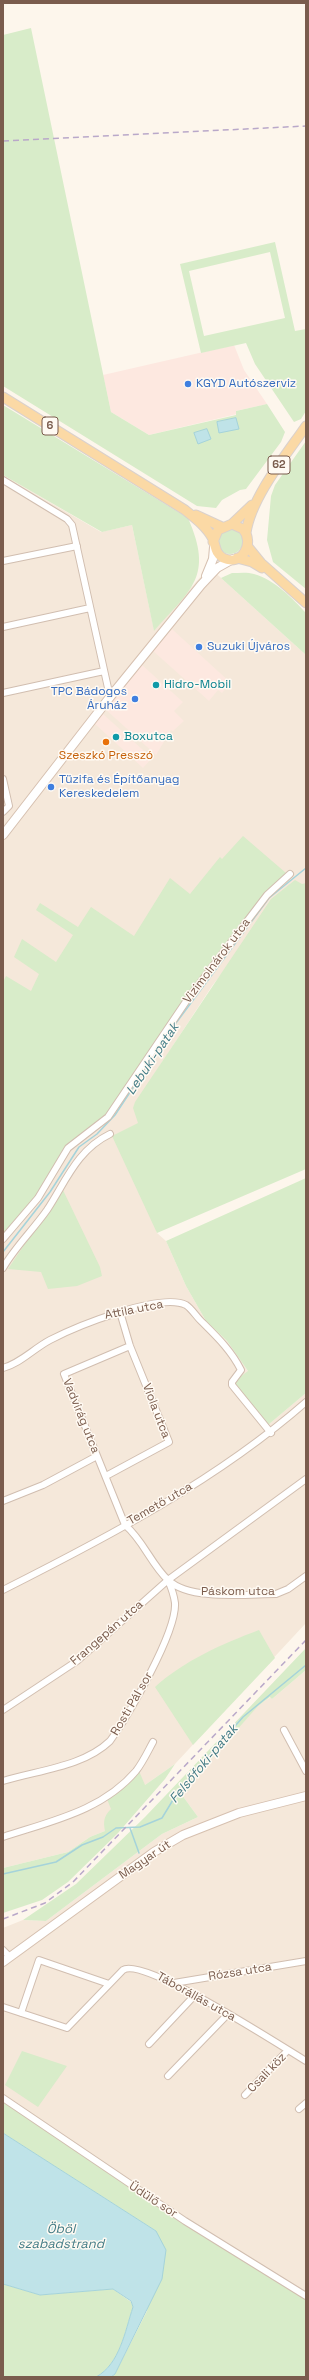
<!DOCTYPE html>
<meta charset="utf-8">
<style>
body{margin:0}
#map{position:relative;width:309px;height:2380px;overflow:hidden;background:#fdf6ec;font-family:"Space Grotesk",sans-serif}
canvas{display:block}
.frame{position:absolute;inset:0;border:4px solid #7a5c4d;pointer-events:none}
</style>
<div id="map">
<canvas width="309" height="2380"></canvas>
<div class="frame"></div>
</div>
<script>
const ctx = document.querySelector('canvas').getContext('2d');
ctx.lineJoin = 'round';
function paint(path, color) { ctx.fillStyle = color; ctx.fill(path, 'evenodd'); }
function stroke(path, color, width, dash) { ctx.strokeStyle = color; ctx.lineWidth = width; ctx.lineCap = dash ? 'butt' : 'round'; ctx.setLineDash(dash || []); ctx.stroke(path); }
function write(font, color, halo, rows, align = 'center') {
  ctx.font = font + ' "Space Grotesk",sans-serif'; ctx.lineWidth = 3; ctx.setLineDash([]); ctx.textBaseline = 'middle'; ctx.strokeStyle = halo; ctx.fillStyle = color; for (const [text, x, y, turn = 0] of rows) {
    ctx.save(); ctx.translate(x, y); ctx.rotate((+turn || 0) * Math.PI / 180); ctx.textAlign = isNaN(turn) ? turn : align; if (halo) ctx.strokeText(text, 0, 0); ctx.fillText(text, 0, 0); ctx.restore();
  }
}
paint(new Path2D(`
 M3,475L101,532L132,525L154,630L209,567L306,655V883L230,963L212,986L155,1073L138,1123L157,1233L166,1241L186,1286L206,1321L227,1341L248,1371L268,1425L306,1393V1623L175,1764L145,1785L105,1831L90,1837L68,1852L3,1868Z
 M306,1670V2299L3,2102V1928L23,1920L46,1921L162,1834L198,1817L182,1795L189,1790L190,1783L257,1706L271,1697L272,1699Z`), '#f5e8da');
paint(new Path2D(`
 M234,345L244,370L267,404L236,411L237,414L149,435L111,412L103,375Z
 M172,629L231,683L222,693L218,690L209,701L153,651Z
 M141,664L183,702L174,711L184,721L173,731L171,730L156,755L105,709Z
 M103,714L152,758L143,768L95,724Z`), '#fde8e0');
paint(new Path2D(`
 M31,28L111,412L149,435L236,415V411L267,404L285,432L281,442L246,489L240,490L222,500L216,508L197,506L3,386V35Z
 M275,242L295,331L306,329V411L301,419L294,422L255,364L246,343L201,353L180,264ZM270,252L285,318L204,336L189,271Z
 M3,405L188,518C214,577 191,589 154,631L132,525L102,532L3,475Z
 M306,441V589L273,562L267,540L271,496L275,485Z
 M217 541a13 13 0 1 1 26 0a13 13 0 1 1-26 0Z
 M232,573C239,573 248,572 254,574C275,580 292,598 306,613V655L221,578Z
 M243,836L286,873L266,894L139,1066L105,1118L73,1140L35,1199L12,1223L3,1238V982L6,976L31,991L39,974L14,957L22,939L56,962L73,935L36,910L40,903L78,927L91,907L134,936L170,878L190,894L220,857L222,859Z
 M295,880L302,884L306,883V1169L157,1233L112,1136L138,1123L133,1108L135,1102L271,899Z
 M306,1178V1393L268,1425L235,1384L236,1380L248,1371L227,1341L206,1321L186,1286L166,1241Z
 M62,1188L100,1267L102,1276L77,1286L48,1289L41,1272L8,1269Z
 M259,1630L275,1658L193,1745L155,1687C185,1660 222,1644 259,1630Z
 M306,1648V1670L272,1699L270,1697L258,1706L190,1783L189,1790L182,1795L198,1817L162,1834L46,1921L23,1920L76,1884L145,1817Z
 M175,1764L165,1779L118,1833L68,1882L42,1900L3,1913V1868L68,1852L90,1837L105,1831C103,1821 104,1816 111,1809L107,1799L139,1771L145,1785Z
 M22,2051L67,2066L38,2107L5,2085Z
 M3,2102L306,2299V2377H111L115,2374L147,2311L156,2231L3,2133Z
 M3,2284L40,2295L113,2289L131,2302L133,2307C125,2331 120,2364 96,2377H3Z`), '#d8ecc9');
const water = new Path2D(`
 M236,418L239,429L219,433L217,422Z
 M207,429L211,439L198,444L194,433Z
 M3,2133L156,2231L166,2250L162,2279L115,2374L111,2377H96C120,2364 125,2331 133,2307L131,2301L113,2289L40,2295L3,2284Z`);
paint(water, '#bfe3e8');
stroke(water, '#a5d3da', 1);
stroke(new Path2D(`
 M3,1252L50,1192L79,1147L97,1134L115,1115L173,1027L269,898L306,868
 M130,1828L139,1853
 M3,1874L56,1862L82,1845L103,1837L116,1828L140,1827L162,1818L179,1790L228,1734L243,1717L306,1665`), '#a5d3da', 1.5);
const street = new Path2D(`
 M3,480L67,519L72,525L110,697
 M3,561L77,546
 M3,627L90,608
 M3,693L104,671
 M3,779L9,806L3,812
 M3,1239L38,1198L68,1148L108,1117L187,1000L267,895L290,874
 M3,1268C15,1247 33,1230 47,1210C66,1181 77,1150 110,1134
 M130,1346L64,1374L125,1525C143,1540 151,1564 168,1580C190,1601 248,1594 276,1594L288,1589L306,1576
 M3,1368C21,1363 33,1349 50,1340C75,1327 160,1292 186,1305C191,1308 196,1316 201,1321C216,1336 231,1350 241,1370L232,1382V1385L271,1433
 M106,1476L169,1442L130,1346L120,1312
 M3,1501L43,1485L97,1456
 M3,1590C108,1537 217,1480 306,1402
 M3,1710L77,1661L168,1580L306,1479
 M284,1730L306,1771
 M3,1781C38,1770 83,1767 110,1741C128,1716 177,1632 175,1603C174,1595 171,1587 168,1580
 M3,1837C51,1821 102,1811 136,1771C143,1762 148,1751 153,1742
 M3,1950L10,1957
 M174,1983L306,1961
 M3,2007L67,2028L123,1970C143,1956 281,2046 306,2061
 M21,2013L39,1960L109,1984
 M149,2044L195,1995
 M168,2076L228,2014
 M245,2095L288,2050
 M3,2098L185,2221L306,2296
 M299,2109L306,2103`);
const secondary = new Path2D(`
 M206,576L213,559L214,547
 M3,835L110,697L201,585L217,568L233,559
 M3,1962L154,1852L183,1835L239,1813L306,1796`);
const primary = new Path2D(`
 M3,397L185,510C195,518 207,527 213,539C216,547 215,553 223,558C242,567 255,543 243,529L232,524L218,530L213,542
 M196,515L222,527
 M232,524L252,505
 M246,533C251,498 286,455 306,426
 M248,547L261,563L306,603
 M237,558L252,562L262,568`);
stroke(street, '#d1beb0', 8);
stroke(secondary, '#d6c0b0', 10);
stroke(primary, '#dad1cd', 11);
stroke(street, '#fff', 6);
stroke(secondary, '#fff', 8);
stroke(primary, '#fbd9a5', 9);
stroke(new Path2D(`
 M3,141L306,126
 M3,1919L45,1903L73,1882L306,1640`), '#b9a8c9', 1.5, [6, 4]);
for (const [x, y, r, color] of [
 [188,384,4,"#3f7fe0"],
 [199,647,4,"#3f7fe0"],
 [156,685,4,"#0f9aa8"],
 [135,699,4,"#3f7fe0"],
 [116,737,4,"#0f9aa8"],
 [106,742,4,"#e8710a"],
 [51,787,4,"#3f7fe0"]
]) { const dot = new Path2D(); dot.arc(x, y, r, 0, 2 * Math.PI); ctx.fillStyle = color; ctx.fill(dot); stroke(dot, '#fffaf3', 1.5); }
for (const [x, y, w] of [
 [50,426,16],
 [279,465,22]
]) { const box = new Path2D(); box.roundRect(x - w / 2, y - 9, w, 18, 3); ctx.fillStyle = '#fffaf3'; ctx.fill(box); stroke(box, '#7a5c4d', 1); }
write('bold 11px', '#7a5c4d', null, [
 ["6",50,426],
 ["62",279,465]
]);
write('12px', '#366cbe', '#fffaf3', [
 ["KGYD Autószerviz",196,384],
 ["Suzuki Újváros",207,647],
 ["TPC Bádogos",127,692,"right"],
 ["Áruház",127,706,"right"],
 ["Tüzifa és Építőanyag",59,780],
 ["Kereskedelem",59,794]
], 'left');
write('12px', '#0d838f', '#fffaf3', [
 ["Hidro-Mobil",164,685],
 ["Boxutca",124,737]
], 'left');
write('12px', '#c56008', '#fffaf3', [
 ["Szeszkó Presszó",106,756]
]);
write('12px', '#7a5c4d', '#fffaf3', [
 ["Vizimolnárok utca",217,961,-53],
 ["Attila utca",134,1310,-11],
 ["Viola utca",156,1411,69],
 ["Vadvirág utca",81,1416,68],
 ["Temető utca",160,1504,-30],
 ["Páskom utca",238,1592],
 ["Frangepán utca",107,1633,-41],
 ["Rosti Pál sor",132,1704,-60],
 ["Magyar út",145,1860,-34],
 ["Rózsa utca",240,1972,-9],
 ["Táborállás utca",196,1997,29],
 ["Csali köz",267,2073,-46],
 ["Üdülő sor",153,2200,33]
]);
write('italic 13px', '#437c86', '#fffaf3', [
 ["Lebuki-patak",153,1059,-56],
 ["Felsőfoki-patak",204,1764,-50],
 ["Öböl",61,2229],
 ["szabadstrand",61,2244]
]);
</script>
